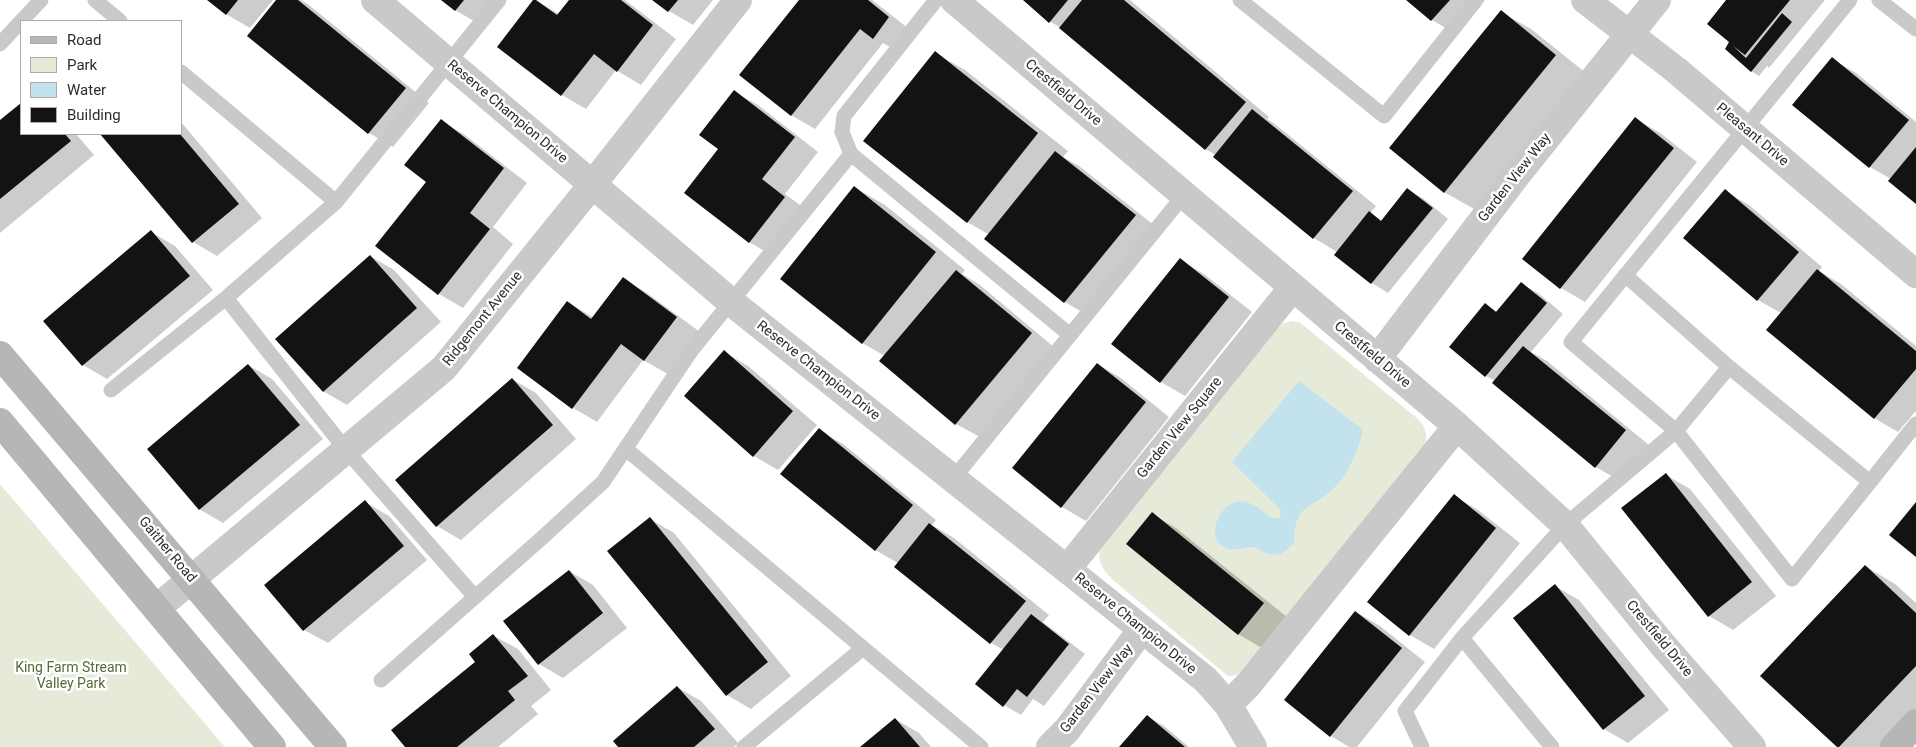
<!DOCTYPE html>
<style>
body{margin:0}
#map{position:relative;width:1916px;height:747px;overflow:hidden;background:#fff;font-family:Roboto,sans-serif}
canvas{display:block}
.legend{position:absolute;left:20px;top:20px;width:162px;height:115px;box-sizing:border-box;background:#fff;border:1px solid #ababab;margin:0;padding:6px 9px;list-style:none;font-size:15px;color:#2c2c2c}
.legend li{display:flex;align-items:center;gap:10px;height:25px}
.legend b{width:25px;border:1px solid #ababab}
</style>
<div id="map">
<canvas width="1916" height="747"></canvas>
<ul class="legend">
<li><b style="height:6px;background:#b6b6b6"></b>Road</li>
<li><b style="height:14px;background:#e5ebd8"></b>Park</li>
<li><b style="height:14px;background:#c2e2ed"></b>Water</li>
<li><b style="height:14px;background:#131313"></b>Building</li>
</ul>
</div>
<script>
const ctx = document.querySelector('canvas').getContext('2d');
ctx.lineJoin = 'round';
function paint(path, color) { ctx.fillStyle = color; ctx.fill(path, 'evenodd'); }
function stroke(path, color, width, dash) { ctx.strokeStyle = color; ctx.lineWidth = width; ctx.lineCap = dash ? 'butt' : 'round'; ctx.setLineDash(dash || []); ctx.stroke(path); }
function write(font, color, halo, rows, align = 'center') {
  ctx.font = font + ' Roboto,sans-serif'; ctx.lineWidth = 5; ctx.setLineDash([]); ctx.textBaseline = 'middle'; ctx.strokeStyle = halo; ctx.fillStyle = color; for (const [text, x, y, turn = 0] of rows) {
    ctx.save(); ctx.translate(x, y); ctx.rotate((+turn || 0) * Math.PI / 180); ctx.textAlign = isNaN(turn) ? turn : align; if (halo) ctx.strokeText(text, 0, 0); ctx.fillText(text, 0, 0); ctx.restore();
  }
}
paint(new Path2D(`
 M1293,321L1300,323L1308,329L1418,419C1426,428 1428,435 1425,447L1241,672L1237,675L1228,676L1113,580C1104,570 1097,563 1100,549L1275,330L1284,323Z
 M0,484L225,747H0Z`), '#e5ebd8');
paint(new Path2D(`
 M1299,381L1363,430C1358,451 1349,472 1334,488C1311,510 1294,503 1294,543L1281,554C1276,555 1270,555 1266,553C1261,551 1257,547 1252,547C1242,547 1231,553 1222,546C1204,532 1224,496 1246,502C1255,504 1264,513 1272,518H1280L1281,510L1232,462Z`), '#c2e2ed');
paint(new Path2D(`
 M209,0H273L250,28L226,14Z
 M277,0H301L309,5L429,103L393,147L369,133Z
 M443,0H499L479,24L455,10Z
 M535,0L559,14L570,0H625L676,39L641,85L616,70L586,109L562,95L499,46Z
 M654,0H713L693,25L669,11Z
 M800,0H872L913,32L897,51L883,43L815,129L791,115Z
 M1025,0H1130L1269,117L1267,119L1276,125L1376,206L1370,213L1382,221L1408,190L1424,199L1448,219L1388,293L1372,283L1335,254L1337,252L1314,238L1214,157L1216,155L1205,149L1063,29L1049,21Z
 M1408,0H1485L1456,34L1432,20Z
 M1728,0H1825L1769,68L1767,66L1759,76L1751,71L1730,44L1735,47Z
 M1501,12L1531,29L1586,73L1474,209L1444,192Z
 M935,53L965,70L1068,151L1063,157L1079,166L1159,229L1089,316L1065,302L986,239L990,235L967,222Z
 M1832,59L1856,73L1916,122V203L1891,179L1870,167L1794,104Z
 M734,92L758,105L818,152L785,194L808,211L773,256L749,242L720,149Z
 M21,104V134H76L94,155L0,233V122Z
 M1636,119L1660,133L1697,162L1585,302L1561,288L1523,258Z
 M441,121L465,135L527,183L493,227L513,244L463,308L439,294L377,246L427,182Z
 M181,122L262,218L217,256L193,242L102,134H181Z
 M854,187L885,205L965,270L962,274L980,285L1055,348L980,437L956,424L885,356L862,343Z
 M1725,191L1749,205L1822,267L1819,271L1841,284L1916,346V411L1898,432L1874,418L1781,313L1758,300Z
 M151,232L175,246L213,290L107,379L83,365Z
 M370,256L394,270L441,322L347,405L323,391Z
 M1180,260L1204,274L1252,312L1185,396L1161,382L1113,344Z
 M623,279L647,293L700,332L668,374L643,360L597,422L573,408L568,302L594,318Z
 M1521,284L1538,293L1563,314L1531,352L1547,361L1649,445L1620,481L1596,467L1494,383L1495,381L1486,376L1451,346L1485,305L1498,312Z
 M724,352L748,366L817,425L778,470L754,456L685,396Z
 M1097,364L1121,378L1169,417L1086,521L1062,507Z
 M248,365L272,379L323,439L223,523L199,509Z
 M512,379L536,393L576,439L461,540L437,526Z
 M819,430L843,444L936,520L932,525L954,538L1049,615L1043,622L1085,654L1044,706L1033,699L1021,715L1004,705V650L991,643L896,566L898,563L875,550Z
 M1666,475L1690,489L1776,596L1733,630L1709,616Z
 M1454,496L1478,510L1520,543L1434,649L1410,635L1369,602Z
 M365,502L389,516L427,560L328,643L304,630Z
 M1152,514L1176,528L1287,617L1262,648L1238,634Z
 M650,519L674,533L791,676L751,709L727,695Z
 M1865,566L1895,584L1916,603V715L1885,747H1838Z
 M569,571L593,585L627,628L563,678L539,664Z
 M1555,586L1579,600L1669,710L1628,743L1604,729Z
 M1356,612L1380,626L1425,662L1357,747H1349L1331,736Z
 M494,636L518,649L551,690L531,706L538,714L498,747H406L477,662Z
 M677,687L701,701L738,743L734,747H620Z
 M1147,716L1164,726L1189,747H1120Z
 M895,719L919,733L931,747H862Z`), '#0003');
paint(new Path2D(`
 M207,0H238L226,15Z
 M276,0H298L406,88L368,134L247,36Z
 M441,0H464L455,11Z
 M533,0H536L557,15L569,0H621L653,25L617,72L594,54L561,96L497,47Z
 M652,0H678L668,12Z
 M799,0H868L889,17L873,39L860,29L791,116L739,75Z
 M1023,0H1068L1049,23Z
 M1082,0H1124L1246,102L1205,150L1059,28Z
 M1406,0H1450L1431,21Z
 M1726,0H1790L1745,55L1733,46L1746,58L1782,13L1792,22L1751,72L1725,49L1729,42L1707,24Z
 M1501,10L1556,55L1444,193L1389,148Z
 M935,51L1038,133L967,223L863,141Z
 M1832,57L1909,120L1869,168L1792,105Z
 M734,90L795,137L762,179L785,197L749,243L684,193L718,149L699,135Z
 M21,103V134H65L71,141L0,199V120Z
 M1252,109L1353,191L1313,239L1213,157Z
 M1635,117L1674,148L1560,289L1522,259Z
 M441,119L504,168L470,213L490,229L438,295L375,246L426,182L404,165Z
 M100,134H180L239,204L192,243Z
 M1916,147V204L1888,181Z
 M1055,151L1136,215L1064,303L984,239Z
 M854,186L936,252L862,344L780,279Z
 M1407,188L1433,208L1371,284L1334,255L1369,211L1381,221Z
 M1725,189L1799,252L1757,301L1683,238Z
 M151,230L190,276L82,366L43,321Z
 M370,255L417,308L323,392L275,339Z
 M1180,258L1229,297L1160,383L1111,344Z
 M1817,269L1916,351V369L1874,419L1766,330Z
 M956,270L1032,333L955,425L879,361Z
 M623,277L677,317L644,361L621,344L572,409L517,368L567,301L591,319Z
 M1521,282L1547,303L1485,377L1449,347L1485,303L1496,312Z
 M1523,346L1626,430L1595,468L1492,383Z
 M724,350L793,411L753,457L684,396Z
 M1097,363L1146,402L1061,508L1012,468Z
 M248,364L300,425L199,510L147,449Z
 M512,378L553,425L436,527L395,480Z
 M819,428L913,505L875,551L780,474Z
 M1666,473L1752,582L1708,617L1621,508Z
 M1454,494L1496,528L1409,636L1367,602Z
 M365,500L404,546L303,631L264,585Z
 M1916,502V557L1889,535Z
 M1152,512L1264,603L1238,635L1126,544Z
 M650,517L768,662L726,696L607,551Z
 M929,523L1026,601L990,644L894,567Z
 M1865,565L1916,613V666L1839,747H1837L1760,676Z
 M569,570L603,613L538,665L503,621Z
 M1555,584L1645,696L1603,730L1513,618Z
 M1355,611L1402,648L1330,737L1284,700Z
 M1031,614L1069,644L1027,697L1017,689L1003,707L975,684Z
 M493,634L528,676L508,691L515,700L457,747H405L391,730L475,662L469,654Z
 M677,686L715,729L694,747H618L613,741Z
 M1147,715L1185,747H1119Z
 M895,718L920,747H860Z`), '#131313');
stroke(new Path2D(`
 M95,0L120,21
 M1240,0L1384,116L1476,0
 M1850,0L1571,342L1676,431L1792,579L1870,482
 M1879,0L1916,29
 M0,44L41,0
 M181,72L336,202
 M851,154L1070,335
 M1625,275L1729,367
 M111,390L226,298
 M626,449L981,747
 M953,479L1184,195
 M475,597L346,450L226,298L336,202L499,0
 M381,680L543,537L603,482L691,351L851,154L842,132L844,116L936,0
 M744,747L863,648
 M1422,747L1405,711L1462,638
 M1552,747L1462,638L1565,525L1676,431L1729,367L1870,482L1916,424`), '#c9c9c9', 15);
stroke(new Path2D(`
 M375,0L731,302L1206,680L1228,705L1253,747
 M954,0L1457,426L1565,525L1662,644L1752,747
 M1585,0L1676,70L1916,274
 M1377,359L1516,176L1657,0
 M1067,569L1293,287
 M157,608L444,368L592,185L738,0
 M1228,705L1248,685L1457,426
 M1050,747L1067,730L1142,629`), '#c9c9c9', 28);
stroke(new Path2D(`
 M0,355L333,747
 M0,422L272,747
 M1894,747L1916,723`), '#b6b6b6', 28);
write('14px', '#2c2c2c', '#fff', [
 ["Crestfield Drive",1063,93,40],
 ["Reserve Champion Drive",507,112,40],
 ["Pleasant Drive",1752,135,40],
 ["Garden View Way",1515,178,-52],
 ["Ridgemont Avenue",483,319,-51],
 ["Crestfield Drive",1372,355,40],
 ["Reserve Champion Drive",818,371,38],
 ["Garden View Square",1180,428,-51],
 ["Gaither Road",167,550,50],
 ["Reserve Champion Drive",1135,624,39],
 ["Crestfield Drive",1659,639,50],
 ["Garden View Way",1097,689,-52]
]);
write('14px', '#566a37', '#fff', [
 ["King Farm Stream",71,668],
 ["Valley Park",71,684]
]);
</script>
